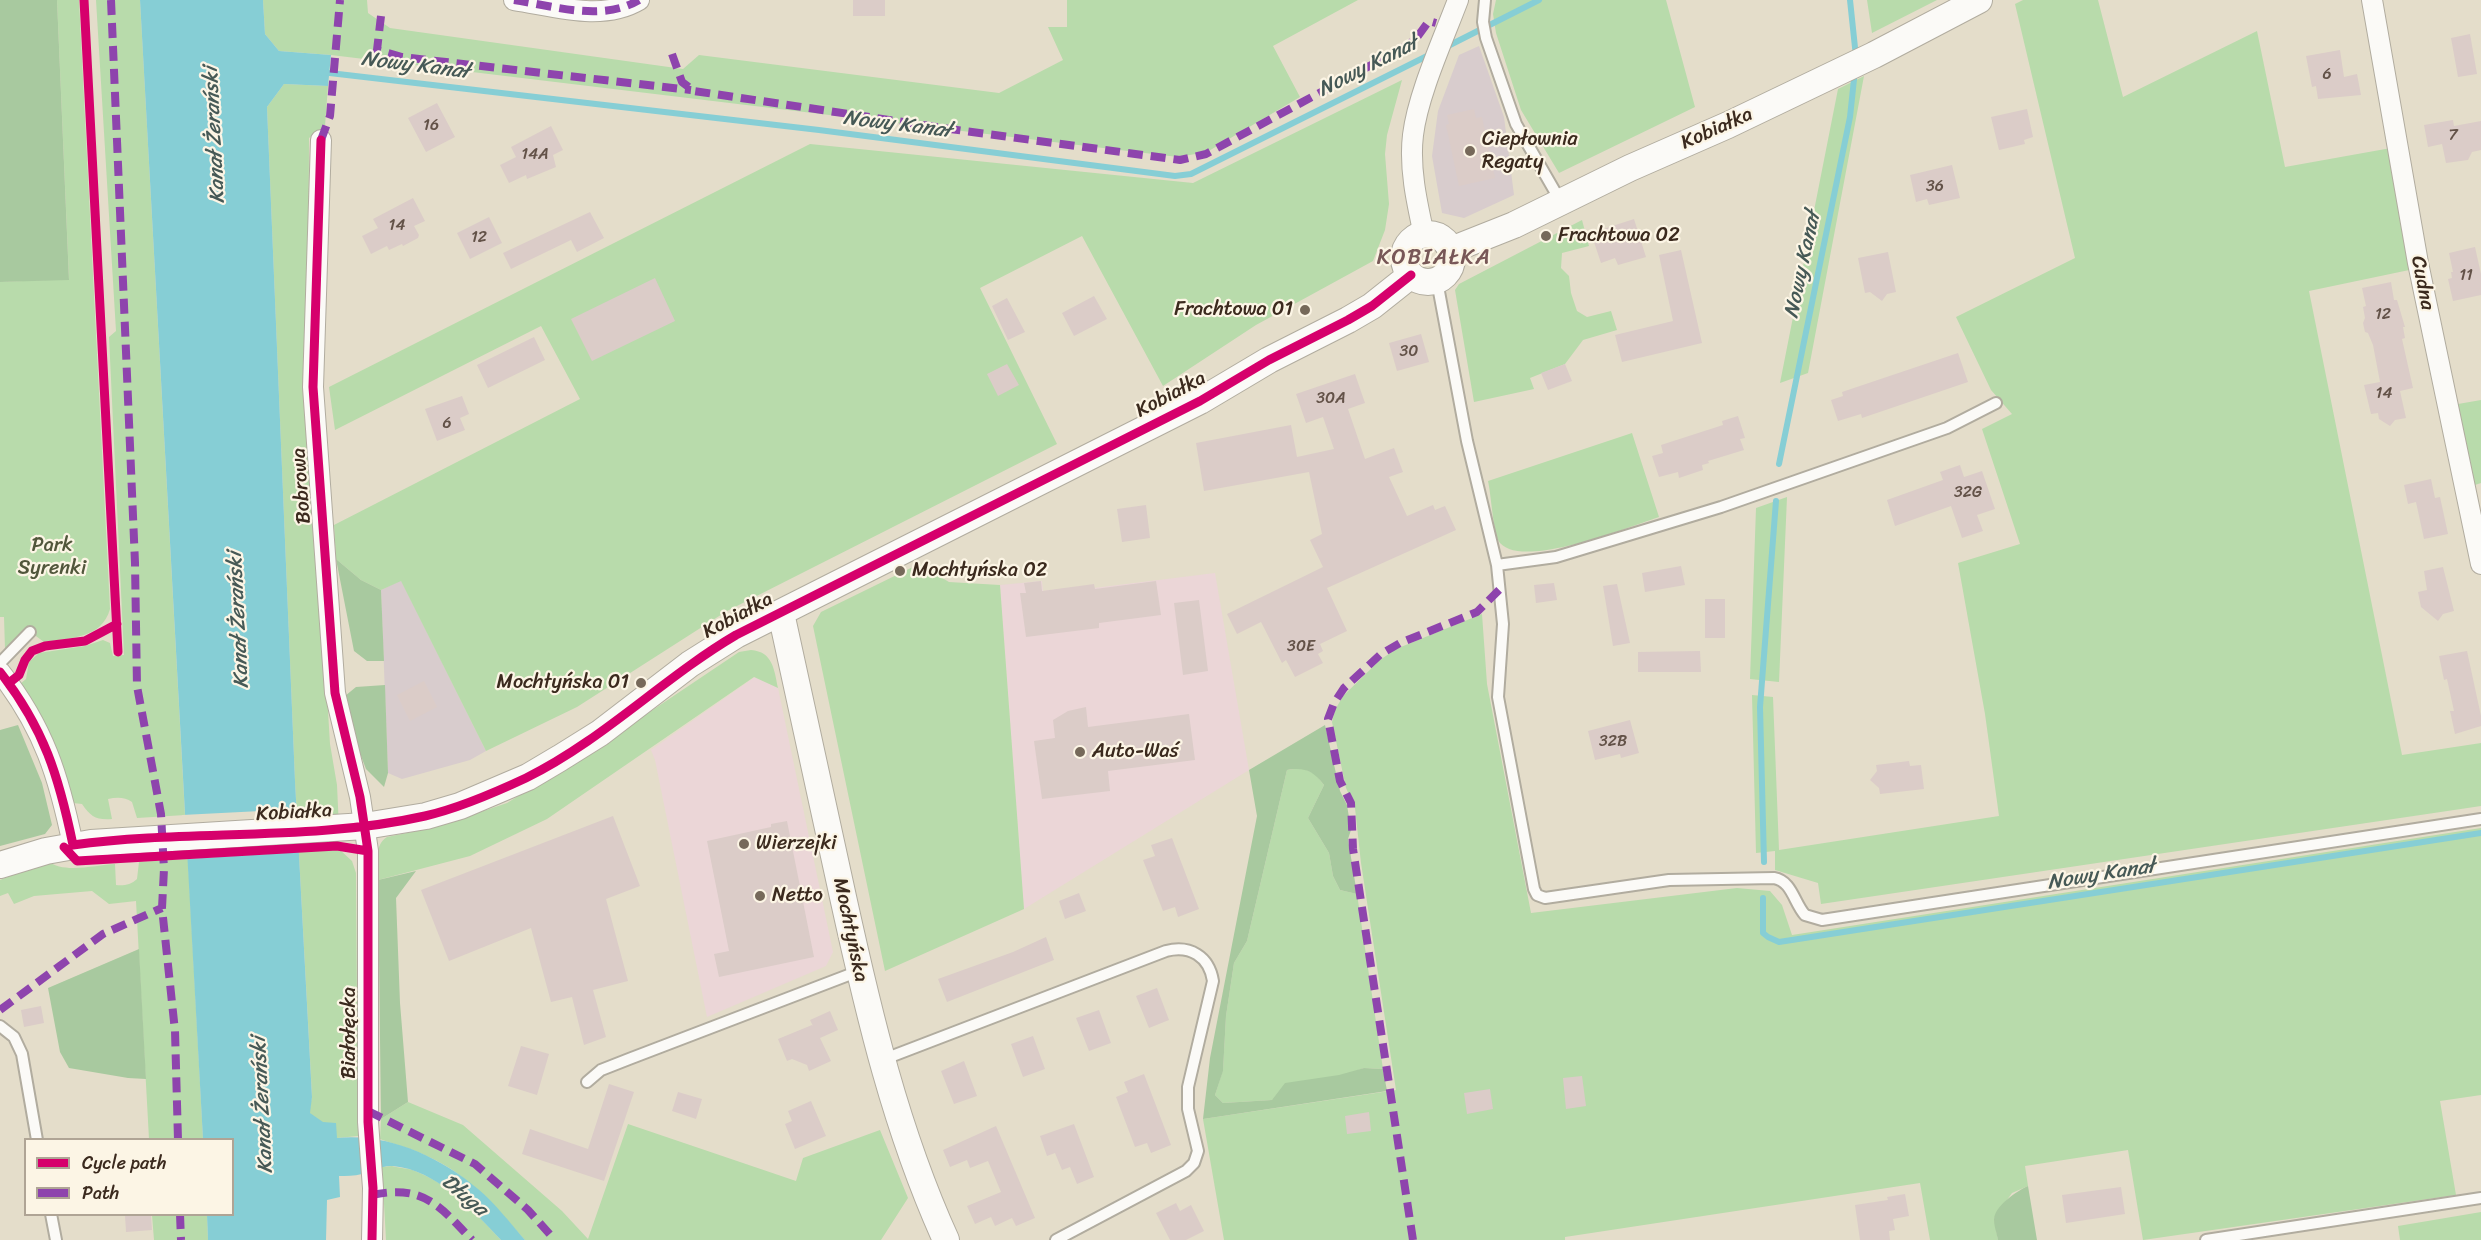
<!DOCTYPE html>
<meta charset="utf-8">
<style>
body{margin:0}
#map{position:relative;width:2481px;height:1240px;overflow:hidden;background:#e4ddca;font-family:Sriracha,sans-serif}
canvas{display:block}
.legend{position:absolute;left:24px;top:1138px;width:210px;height:78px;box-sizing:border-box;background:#fcf5e5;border:2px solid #afa495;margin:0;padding:8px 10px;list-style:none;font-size:18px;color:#3b2a1e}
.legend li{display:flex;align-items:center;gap:12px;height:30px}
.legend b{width:30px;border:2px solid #afa495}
</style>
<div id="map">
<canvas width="2481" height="1240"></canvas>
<ul class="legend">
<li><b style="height:8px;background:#d6006c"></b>Cycle path</li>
<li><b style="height:8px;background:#8e44ad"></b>Path</li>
</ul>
</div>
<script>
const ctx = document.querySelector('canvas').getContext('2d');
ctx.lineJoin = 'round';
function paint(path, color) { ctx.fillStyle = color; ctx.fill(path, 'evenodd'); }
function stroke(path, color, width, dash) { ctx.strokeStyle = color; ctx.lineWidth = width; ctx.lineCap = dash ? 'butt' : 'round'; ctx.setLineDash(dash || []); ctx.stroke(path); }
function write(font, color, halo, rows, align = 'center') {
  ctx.font = font + ' Sriracha,sans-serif'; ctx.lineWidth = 4.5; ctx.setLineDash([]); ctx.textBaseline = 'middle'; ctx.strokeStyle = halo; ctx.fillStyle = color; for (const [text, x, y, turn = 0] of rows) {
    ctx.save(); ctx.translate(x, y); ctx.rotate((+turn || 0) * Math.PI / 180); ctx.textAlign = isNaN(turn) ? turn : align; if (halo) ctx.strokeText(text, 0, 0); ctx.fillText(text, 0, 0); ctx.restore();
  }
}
paint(new Path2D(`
 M1215,573L1249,770L1024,909L1000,585L1042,581L1043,591L1093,585L1094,588Z
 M755,677L778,688L833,952L826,966L707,1017L655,760L651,750Z`), '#ebd6d7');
paint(new Path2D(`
 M1479,46L1504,117L1514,195L1464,218L1442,213L1432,156L1438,111L1459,55Z
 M401,580L486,751L470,760L402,779L388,773L381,590Z`), '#d8cccd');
paint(new Path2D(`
 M57,0H79L110,609C102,639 69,638 44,642L25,628L5,649L4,617H0V282L69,279Z
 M96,0H140L185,815L137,818L132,802C125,797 117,797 108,799L112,819C96,820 91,817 82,804L73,803C60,760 47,720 20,684L26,679L29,662L39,653L85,646L103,640L110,643L113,656L124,655L109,337L116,331Z
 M263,0H367L368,13L390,28L683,69L699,55L999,93L1063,60L1048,27H1067V0H1358L1273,46L1300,97L1207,152L1178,157L331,55L279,51L265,34Z
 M1496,0H1666L1695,107L1559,173L1521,110L1496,33L1493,14Z
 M1867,0H1937L1872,33Z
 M2023,0H2098L2123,97L2257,31L2285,167L2391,148L2414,269L2309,291L2402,755L2481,743V806L1821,904L1818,883L1775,870V851L1756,853L1752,695L1773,697L1779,850L1999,816L1985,714L1958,563L2020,544L1982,429L2012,414L1991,390L1956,317L2075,258L2015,4Z
 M1864,76L1808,373L1780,383L1838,89Z
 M1402,80L1387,135L1385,154L1389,204L1385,230L1373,261L1256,325L1163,386L1082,236L980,288L1057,444L727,611L577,707L486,751L401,581L381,590L361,580L336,559L334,525L580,399L541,326L335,430L329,387L810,144L1193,183Z
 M284,84L328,86L325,126L309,138L308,381L330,744L337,785L340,850L352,861L356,873L358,1136L337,1138L323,1123L309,1113L312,1096L295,781L267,107Z
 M1582,220L1589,246L1562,253L1561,268L1569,276L1571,293L1577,311L1587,317L1611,311L1617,330L1583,340L1565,364L1530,378L1534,389L1474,402L1455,290L1459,284Z
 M2481,400V483L2475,485L2458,404Z
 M1632,433L1659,517C1631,526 1516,573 1498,540C1493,529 1491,494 1488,481Z
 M1787,497L1779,682L1750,679L1756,508Z
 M919,564L949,582L1000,585L1024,909L885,971L813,626L821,612Z
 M1482,614L1487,684L1531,913L1737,888L1770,891L1782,905L1792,935L2481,828V1095L2440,1101L2456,1195L2143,1240L2128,1150L2025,1166L2028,1186L2012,1193L1994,1218L1998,1240H1930L1920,1183L1565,1237V1240H1224L1203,1119L1396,1090L1361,863L1355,808L1346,788L1332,722L1335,710L1343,696L1380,660L1396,649Z
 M751,650C773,652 774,669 778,688L754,677L547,819L470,856L378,880C378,865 373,846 387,837L436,827L507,803L605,742L739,652Z
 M1302,768L1315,774L1324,785L1308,818L1329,853L1333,876L1340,890L1357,894L1383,1069L1364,1068L1272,1100L1223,1103L1215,1095L1223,1070L1226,1016L1234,963L1247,941L1287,770Z
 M188,859L203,1139H149L136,901L109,904L92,891L34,896L14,904L8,893L0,896V880L48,861C63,874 96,865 115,864L116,885C123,886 131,885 137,879L139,862Z
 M408,1102L463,1125L562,1211L588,1239L628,1124L796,1181L803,1158L880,1130L908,1198L881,1240H525C496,1208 469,1175 429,1157C414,1149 396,1145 380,1139L381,1119Z
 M392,1166C399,1168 408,1168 415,1171C450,1184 476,1214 501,1240H386L382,1167Z
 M2481,1212V1240H2400L2398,1226Z
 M152,1215H207L208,1240H154Z`), '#b8dbab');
paint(new Path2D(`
 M0,0H57L69,280L0,282Z
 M336,559L361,580L381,590L384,661H367L354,651Z
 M385,685L388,773L384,787L366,769L358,748L345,696L356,687Z
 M18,725L42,783L52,825L45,834L0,846V730Z
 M1325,725L1340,791L1347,805L1351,830L1348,839L1357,894L1340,890L1333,876L1329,853L1308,818L1324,785C1313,771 1305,767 1287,770L1247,941L1234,963L1226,1016L1223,1071L1215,1095L1223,1103L1272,1100L1285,1083L1339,1075L1364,1068L1383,1069L1387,1091L1203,1119L1210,1058L1257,816L1249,770Z
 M416,871L396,898L400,1003L408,1102L381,1119L378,880Z
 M139,949L146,1079L128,1078L69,1068L60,1052L48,988Z
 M2028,1186L2037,1240H1998C1997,1234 1994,1226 1994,1220C1994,1206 2017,1191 2028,1186Z`), '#a8c99f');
paint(new Path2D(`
 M140,0H263L265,34L279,51L331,55L328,86L284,84L267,107L295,781L312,1097L310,1113L323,1122L336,1123L337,1138C387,1133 439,1156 478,1189C495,1203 510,1223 525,1240H501C472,1210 437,1170 393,1166C382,1165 372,1171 362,1174C354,1176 346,1176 339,1176L340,1197L327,1200L326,1240H208L207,1215L232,1214V1140L203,1139Z`), '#86ced5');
paint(new Path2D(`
 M300,809L302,852L185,859L182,815Z`), '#e4ddca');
stroke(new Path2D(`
 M1850,0L1856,57
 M1446,47L1539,0
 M321,72L819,130L1175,176L1191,174L1431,54
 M1779,464L1850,117L1855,70
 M1764,862L1760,707L1776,501
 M1763,898V933L1768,937L1779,942L2481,833`), '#86ced5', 6);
paint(new Path2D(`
 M853,0H885V16H853Z
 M2470,34L2477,74L2458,77L2451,38Z
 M2340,50L2344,77L2357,74L2361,95L2318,99L2316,86L2312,87L2306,56Z
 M437,103L455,137L426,152L408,118Z
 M1474,109L1476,118L1482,117L1495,178L1459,186L1446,125L1449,124L1447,115Z
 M2027,109L2033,137L2024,140L2025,144L1999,150L1991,117Z
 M2453,120L2454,126L2481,121V150L2472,152L2468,160L2446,163L2442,144L2428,147L2424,125Z
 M551,126L563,150L553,155L556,167L527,179L526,175L509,183L500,165L516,157L511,147Z
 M1952,165L1960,198L1929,205L1927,199L1916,202L1910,175Z
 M413,198L425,221L414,226L419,235L418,238L403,246L402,244L389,250L387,246L371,254L362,236L378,228L373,219Z
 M590,212L604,238L577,252L571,240L511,269L503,253Z
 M489,217L502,243L470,259L457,233Z
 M1634,219L1646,257L1618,265L1615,258L1601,263L1591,233Z
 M2475,247L2481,274V295L2453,301L2448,279L2452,278L2451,272H2453L2449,253Z
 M1681,250L1702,343L1622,362L1615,335L1673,321L1659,255Z
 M1888,252L1896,292L1887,294L1882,301L1870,292L1865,293L1858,258Z
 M655,278L675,321L592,361L571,319Z
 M2391,282L2394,300H2397L2405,327H2403L2405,338L2402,339L2413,388L2400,391L2406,418L2395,420L2390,426L2379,419L2378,413L2371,414L2364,385L2380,382L2373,345L2368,333L2365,332L2363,323L2365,318L2363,307L2366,306L2362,288Z
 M1094,296L1107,319L1074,336L1062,313Z
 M1007,298L1025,332L1008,340L992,306Z
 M1421,334L1429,362L1397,371L1389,343Z
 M534,337L545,360L488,388L477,365Z
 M1958,353L1968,382L1862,418L1861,414L1838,421L1831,400L1843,396L1842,392Z
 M1007,364L1019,385L998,396L987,374Z
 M1565,364L1572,381L1548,390L1541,373Z
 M1355,374L1365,403L1348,409L1365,459L1394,448L1403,472L1389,477L1407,516L1433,505L1435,510L1445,506L1456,530L1327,588L1347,631L1320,644L1323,651L1318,654L1323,663L1295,677L1286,660L1282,663L1261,622L1237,634L1227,614L1323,567L1310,540L1322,534L1309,472L1204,491L1196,443L1291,425L1297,457L1334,449L1323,417L1306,423L1296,394Z
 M462,396L469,414L460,418L465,430L437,441L425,409Z
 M1738,416L1745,438L1740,439L1744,450L1708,461L1709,463L1702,465L1703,470L1679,478L1678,472L1659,477L1652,456L1663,453L1661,445L1723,425L1722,421Z
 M1960,465L1964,477L1982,471L1995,509L1977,515L1983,531L1962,538L1951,506L1895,526L1887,500L1943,480L1940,472Z
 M2431,479L2435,498L2440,497L2448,534L2424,539L2416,502L2408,504L2404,485Z
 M1146,505L1150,538L1122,542L1117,509Z
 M1681,566L1685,585L1645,592L1642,573Z
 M2443,567L2454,611L2443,614L2438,621L2421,607L2418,592L2427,590L2424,571Z
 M1041,581L1042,591L1094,584L1095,589L1156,581L1161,615L1099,623V628L1026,637L1020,593H1026L1024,583Z
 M1554,583L1557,600L1536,603L1534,585Z
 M1617,584L1630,643L1613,646L1603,586Z
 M1705,599H1725V638H1705Z
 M1199,600L1208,671L1183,675L1174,603Z
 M1700,651L1701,672H1638V652Z
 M2467,651L2481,716V726L2455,734L2450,711H2454L2447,679L2444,680L2439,656Z
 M424,681L437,707L410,721L397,695Z
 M1086,707L1088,727L1189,714L1195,760L1108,771L1110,791L1042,799L1034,741L1055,738L1053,720L1068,711Z
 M1630,720L1639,753L1621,758L1620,754L1595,760L1588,731Z
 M1909,761L1910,766L1921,765L1924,789L1880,794L1879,788L1870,780L1877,771L1876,765Z
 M613,816L640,886L606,899L628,981L593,990L606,1037L584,1045L572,997L551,1002L531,928L449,961L421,890Z
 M787,821L814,957L719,977L714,954L729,951L707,841L771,827V824Z
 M1172,838L1199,909L1178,917L1175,907L1163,911L1143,860L1155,856L1151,845Z
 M1079,893L1086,911L1065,919L1059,901Z
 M1046,937L1054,960L947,1002L938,979L1013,952Z
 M1157,988L1169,1020L1149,1028L1136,996Z
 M41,1006L44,1023L24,1027L21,1010Z
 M1099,1010L1111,1043L1089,1051L1076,1018Z
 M830,1011L838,1030L820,1038L831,1061L809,1071L807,1065L792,1059L787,1061L778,1039L812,1025L813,1026L810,1020Z
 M1033,1036L1045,1069L1023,1077L1011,1044Z
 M521,1046L549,1054L537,1095L508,1086Z
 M964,1061L977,1096L954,1104L941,1071Z
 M1144,1074L1171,1145L1151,1153L1147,1143L1135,1147L1116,1097L1128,1092L1124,1082Z
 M1582,1076L1586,1106L1566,1109L1563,1078Z
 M609,1084L634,1092L604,1181L522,1154L530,1129L588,1149Z
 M1490,1089L1493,1109L1467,1114L1464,1093Z
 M678,1092L702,1099L696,1119L672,1111Z
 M811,1101L826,1136L795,1149L785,1124L792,1121L788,1111Z
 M1369,1112L1371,1131L1347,1134L1345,1116Z
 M1074,1124L1094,1177L1077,1184L1070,1167L1062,1170L1055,1153L1047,1156L1040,1136Z
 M996,1126L1035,1218L1016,1226L1012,1218L995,1226L991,1217L975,1224L967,1206L1001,1192L988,1161L970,1168L967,1160L950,1167L943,1150Z
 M2121,1187L2125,1214L2066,1223L2062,1195Z
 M1905,1194L1909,1216L1893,1219L1895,1230L1889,1231L1890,1240H1860L1855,1205L1888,1200L1887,1197Z
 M1176,1203L1180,1211L1191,1205L1204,1231L1186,1240H1170L1156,1213Z
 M125,1215H151L152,1230L126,1232Z`), '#dbccc8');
const service = new Path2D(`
 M1485,0L1483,22L1486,38L1516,124L1561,202
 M1437,281L1467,441L1497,565L1503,624L1498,697L1534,889L1537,895L1545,898L1669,880L1774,878C1792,881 1794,903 1805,915L1822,920L2481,819
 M1497,565L1556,557L1721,507L1947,428L1996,403
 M0,663L30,632
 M0,1026L14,1037L22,1054L37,1140
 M882,1060L1166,951C1190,945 1209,956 1213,981L1188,1087V1109L1198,1151L1194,1163L1186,1171L1056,1240
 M587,1082L601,1070L629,1059L859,971
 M51,1214L56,1240
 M2206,1240L2481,1198`);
const minor = new Path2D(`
 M514,0C554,6 602,22 639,0
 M2372,0L2418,263L2481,564
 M321,140L313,387L335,693L360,797L368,851V1122L373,1188L372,1240
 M1424,235C1417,203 1409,168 1413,135C1418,94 1443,40 1458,0
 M0,672C44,728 59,777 73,845`);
const tertiary = new Path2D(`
 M1404 258a24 24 0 1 1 48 0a24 24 0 1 1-48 0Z
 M1451,250L1514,225L1630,168L1728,125L1874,55L1979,0
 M781,613C802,708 822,802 843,897C869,1015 896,1130 946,1240
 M0,865L46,851L91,843L365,826L426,816L460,806L528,777L560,758L600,733L690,664L736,635L1200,401L1269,360L1348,320L1372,306L1411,275`);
stroke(service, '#b1ac9f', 14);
stroke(minor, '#b1ac9f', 22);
stroke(tertiary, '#b1ac9f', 28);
stroke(service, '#fbfaf7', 10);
stroke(minor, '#fbfaf7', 20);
stroke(tertiary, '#fbfaf7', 26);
stroke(new Path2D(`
 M111,0L135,563L137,686L161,814L164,869L162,908L175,1031L178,1140
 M514,0C554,6 602,22 639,0
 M381,16L377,50L402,57L691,90
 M672,54L682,82L694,91L950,129L1180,160L1206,154L1401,49L1415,40L1429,21L1436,23
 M321,140L330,116L340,0
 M0,1010L103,934L162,908
 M368,1111L475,1164L528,1210L555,1240
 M372,1195C423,1184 440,1206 472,1240
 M180,1214L181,1240
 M1413,1240L1353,849L1351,803L1340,781L1328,719L1334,703L1344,688L1381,654L1400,643L1477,612L1500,589`), '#8e44ad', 8, [15, 8]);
stroke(new Path2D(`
 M84,0L118,652
 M321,140L313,387L335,693L360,797L368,851V1122L373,1188L372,1240
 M0,672C44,728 59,777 73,845C189,829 310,842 425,816C460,808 494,793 526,778C603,740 663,678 736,635L1200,401L1269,360L1348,320L1372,306L1411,275
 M9,683L19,675L25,660L32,651L45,646L85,641L117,624
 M64,847L77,861L337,846L368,851`), '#d6006c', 9);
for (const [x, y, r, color] of [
 [1470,151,6,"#76695a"],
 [1546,236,6,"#76695a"],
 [1305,310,6,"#76695a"],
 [900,571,6,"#76695a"],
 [641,683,6,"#76695a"],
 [1080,752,6,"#76695a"],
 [744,844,6,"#76695a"],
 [760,896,6,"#76695a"]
]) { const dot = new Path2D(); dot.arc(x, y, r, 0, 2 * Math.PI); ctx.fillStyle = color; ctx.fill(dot); stroke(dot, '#fcf5e5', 2); }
write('16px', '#635248', null, [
 ["6",2327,75],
 ["16",431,126],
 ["7",2453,136],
 ["14A",535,155],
 ["36",1935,187],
 ["14",397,226],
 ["12",479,238],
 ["11",2466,276],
 ["12",2383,315],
 ["30",1409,352],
 ["14",2384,394],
 ["30A",1331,399],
 ["6",447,424],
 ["32G",1968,493],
 ["30E",1301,647],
 ["32B",1613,742]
]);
write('20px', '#3b2a1e', '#fcf5e5', [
 ["Kobiałka",1717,129,-24],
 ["Cudna",2422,283,79],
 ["Kobiałka",1171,395,-28],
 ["Bobrowa",302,486,-94],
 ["Kobiałka",738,616,-28],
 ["Kobiałka",294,813,-3],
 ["Mochtyńska",850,930,78],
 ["Białołęcka",350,1033,-90]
]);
write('20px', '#3b2a1e', '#fcf5e5', [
 ["Ciepłownia",1482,140],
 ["Regaty",1482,163],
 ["Frachtowa 02",1558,236],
 ["Frachtowa 01",1293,310,"right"],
 ["Mochtyńska 02",912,571],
 ["Mochtyńska 01",629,683,"right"],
 ["Auto-Waś",1092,752],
 ["Wierzejki",756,844],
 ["Netto",772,896]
], 'left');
write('20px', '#51563b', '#fcf5e5', [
 ["Park",52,546],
 ["Syrenki",52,569]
]);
write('italic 21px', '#465956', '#fcf5e5', [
 ["Nowy Kanał",415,66,7],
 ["Nowy Kanał",1368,67,-27],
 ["Nowy Kanał",897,125,7],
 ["Kanał Żerański",215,135,-93],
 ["Nowy Kanał",1803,265,-78],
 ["Kanał Żerański",239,620,-93],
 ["Nowy Kanał",2101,875,-9],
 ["Kanał Żerański",263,1105,-93],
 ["Długa",464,1196,40]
]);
ctx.letterSpacing = '1.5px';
write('22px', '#785757', '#fcf5e5', [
 ["KOBIAŁKA",1434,258]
]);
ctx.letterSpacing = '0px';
</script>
